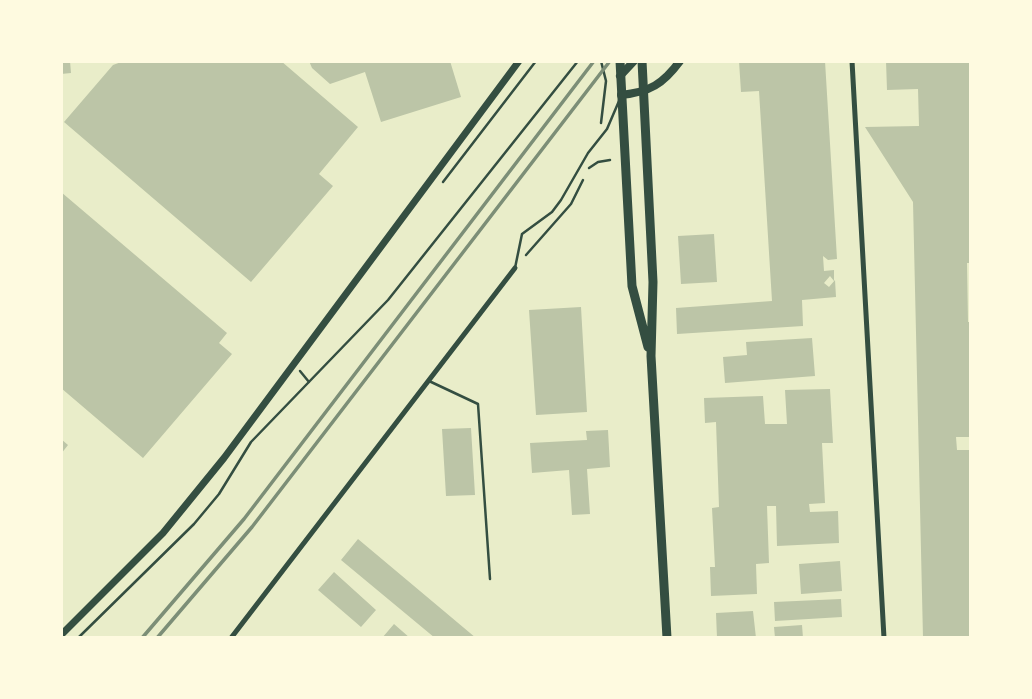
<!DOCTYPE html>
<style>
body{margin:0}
#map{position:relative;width:1032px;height:699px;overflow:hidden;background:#e9edc9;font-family:"Fira Sans Condensed",sans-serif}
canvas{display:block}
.frame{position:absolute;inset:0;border:63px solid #fefae0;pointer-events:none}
</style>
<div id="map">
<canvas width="1032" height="699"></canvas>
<div class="frame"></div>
</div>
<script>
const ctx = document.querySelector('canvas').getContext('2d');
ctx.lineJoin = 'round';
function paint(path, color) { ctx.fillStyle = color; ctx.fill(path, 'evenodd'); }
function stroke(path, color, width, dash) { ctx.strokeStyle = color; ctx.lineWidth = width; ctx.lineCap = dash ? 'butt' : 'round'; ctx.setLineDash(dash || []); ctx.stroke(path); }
paint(new Path2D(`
 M61,61H70L71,73L61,74Z
 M124,61H281L358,127L319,174L333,186L251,282L64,122L113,65Z
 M309,61H450L461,97L381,122L365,72L330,84L312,68Z
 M739,61H825L837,259L828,260L823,256L824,271L834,270V281L830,276L824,283L829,287L835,280L836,297L802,300L803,326L677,334L676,308L772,301L759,91L741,92Z
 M886,61H971V263H967L968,322H971V437H956L957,450H971V638H923L913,202L865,127L919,126L918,89L887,90Z
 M61,192L227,333L219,343L232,354L143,458L61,388Z
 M714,234L717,282L681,284L678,236Z
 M581,307L587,412L536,415L529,310Z
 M812,338L815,376L725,383L723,357L747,355L746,342Z
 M830,389L833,443H822L825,503L809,504L810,512L838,511L839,543L777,546L776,506H767L769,563L756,564L757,594L711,596L710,567H715L712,508L719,507L716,422L705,423L704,398L763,396L765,424H787L785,390Z
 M471,428L475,495L446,496L442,429Z
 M608,430L610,467L587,469L590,514L572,515L569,470L532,473L530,443L587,440L586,431Z
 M61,439L68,445L61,454Z
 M358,539L476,638H435L341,560Z
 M840,561L842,591L801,594L799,564Z
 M334,572L376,610L361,627L318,590Z
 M841,599L842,617L775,621L774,602Z
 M753,611L756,638H717L716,613Z
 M394,624L410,638H382Z
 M802,625L803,638H775L774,627Z`), '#bcc5a7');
stroke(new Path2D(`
 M601,123L606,81L601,61
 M589,168L598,162L610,160
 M443,182L536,61
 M526,255L571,204L583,180
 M300,371L309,382
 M78,638L194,524L219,494L251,442L388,300L578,61`), '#344e41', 2.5);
stroke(new Path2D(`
 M515,268L522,234L552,212L561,200L588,153L607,129L619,101
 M429,381L478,404L490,579`), '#344e41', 2.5);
stroke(new Path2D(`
 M852,61L884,638
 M231,638L515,268`), '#344e41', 5);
stroke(new Path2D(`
 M61,635L163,533L224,458L519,61`), '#344e41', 7);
stroke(new Path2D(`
 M620,76L634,61
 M621,95C650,92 663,84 680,61`), '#344e41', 8);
stroke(new Path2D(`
 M620,61L632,286L648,347
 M642,61L653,282L651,356L667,638`), '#344e41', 9);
stroke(new Path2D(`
 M142,638L244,519L594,61
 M157,638L252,527L610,61`), '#7c8e77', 3.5);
</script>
